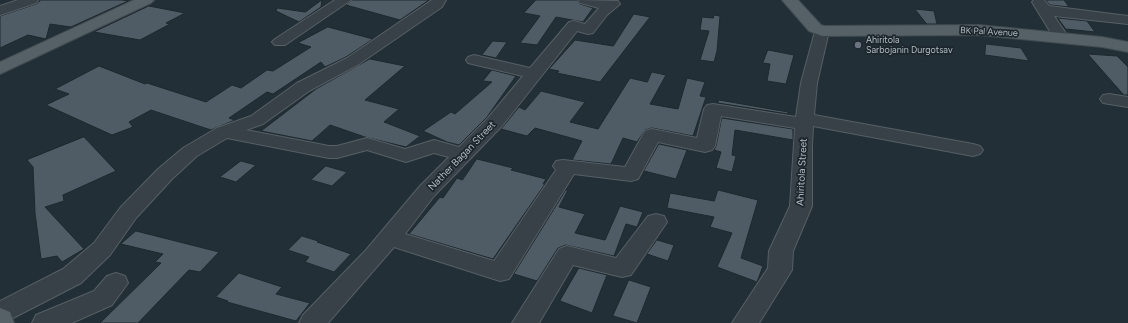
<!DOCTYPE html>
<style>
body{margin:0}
canvas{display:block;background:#232f36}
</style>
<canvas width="1128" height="323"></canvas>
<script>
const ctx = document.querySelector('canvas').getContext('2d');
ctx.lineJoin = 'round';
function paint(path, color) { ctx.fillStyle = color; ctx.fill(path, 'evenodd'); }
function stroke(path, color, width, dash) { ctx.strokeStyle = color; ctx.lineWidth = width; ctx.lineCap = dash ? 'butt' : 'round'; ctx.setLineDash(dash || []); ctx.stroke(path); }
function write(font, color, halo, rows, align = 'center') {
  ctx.font = font + ' Figtree,sans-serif'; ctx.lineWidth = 3.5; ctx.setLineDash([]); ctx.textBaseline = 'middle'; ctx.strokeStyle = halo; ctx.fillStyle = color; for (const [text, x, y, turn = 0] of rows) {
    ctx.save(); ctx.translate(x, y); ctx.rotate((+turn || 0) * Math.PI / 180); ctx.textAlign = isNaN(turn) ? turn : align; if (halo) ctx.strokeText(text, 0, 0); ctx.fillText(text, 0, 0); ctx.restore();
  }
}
const building = new Path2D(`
 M41,0H122L128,1L71,27L50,24L46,39L28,35L0,48V16L36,4Z
 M322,0L321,7L299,22L276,11L277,8L305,12Z
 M352,0H429L400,20L346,5Z
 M536,0H577L580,4L593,8L583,22L556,17L537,45L520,43L540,16L524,13Z
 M1046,0H1064L1069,7L1050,5Z
 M149,6L185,13L166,23L170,24L140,40L94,32Z
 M915,9L934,11L937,24H927Z
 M634,14L650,17L600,82L557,73L559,71L549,69L575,40L613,46Z
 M714,15L720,16L717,51L714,62L700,60L709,31L700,30L702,17L713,18Z
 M1058,18L1087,21L1095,32L1066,29Z
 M328,27L373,39L346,57L325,67L321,62L273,94L267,92L229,118L235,120L211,130L151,110L129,122L133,127L112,135L46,105L69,94L55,89L99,66L145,84L147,83L206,102L232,85L241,88L267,70L273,71L311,47L298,43Z
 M493,41L507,42L496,58L482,55Z
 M986,44L1021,48L1029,61L985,55Z
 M768,50L794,55L786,84L767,81L770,64L763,63Z
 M1088,54L1117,56L1128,67V95H1124Z
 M370,59L405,66L365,100L399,109L384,122L420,136L406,147L365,137L330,125L312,141L261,131L316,89Z
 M492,70L516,76L487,117L459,145L447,142L423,131L451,112L455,114L492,82L483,81Z
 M652,72L666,75L650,104L678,109L687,78L705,82L700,96L706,97L693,136L652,128L645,130L637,142L623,138L611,164L572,160L582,141L535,128L527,136L501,129L519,107L525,110L541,91L585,102L570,122L598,129L630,78L647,82Z
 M719,100L788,112V114L718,103Z
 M722,118L793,129V140L735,130L732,155L736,156L732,172L716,168L721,152L714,150L716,146Z
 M84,137L116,171L63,195L64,201L45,207L84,249L62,262L57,256L41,259L35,213L33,167L27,160Z
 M659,144L687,150L676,179L644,171Z
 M477,159L513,168L511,170L546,179L543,184H545L493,259L409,234L440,197L443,198L457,178L462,180Z
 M241,161L256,165L236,182L220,177Z
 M326,166L347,172L332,186L311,180Z
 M566,190H568L559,207L585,214L575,233L605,240L620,206L643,212L637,227L626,224L614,256L566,245L558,248L537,281L514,274Z
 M718,190L758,200L741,258L763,266L757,282L717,267L732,233L710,227L714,217L667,208L670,193L714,201Z
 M136,231L219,252L200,272L189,270L138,323H100L161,263L155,262L163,254L121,244Z
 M302,236L318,241L317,242L351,254L334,272L305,262L309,257L288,250Z
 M657,240L674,245L668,261L647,254Z
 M579,268L607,275L592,313L560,301Z
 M239,273L282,287L276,294L310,303L296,321L227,302L228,301L216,297Z
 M629,280L651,287L637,323L613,316Z`);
paint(building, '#4f5c65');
stroke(building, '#1e282e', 1);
const minor = new Path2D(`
 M18,0H38L36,3L0,15V6Z
 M335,0H351L285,45H275L272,42L275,39Z
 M432,0H446L442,7L359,64L309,91L263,124L246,130L329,146H337L367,138L405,149L434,140L459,147L488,118L523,76L468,63L466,60L468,57L474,55L530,68L569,22L574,21L585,24L599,8L580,3L578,0L618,1L620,4L607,15L593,33L588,34L577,31L502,126L434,196L405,234L494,261L556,170L553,166L556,161L563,160L625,167L645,131L652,129L697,138L704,109L707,105L713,104L796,117L801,83L815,31L817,28H827L829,31L817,83L814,115L973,144L980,146L983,150L980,154L973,156L813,126L812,145V206L793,251L792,270L759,323H732L768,268L769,251L790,206L795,128L721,116L715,146L712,150L705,152L658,142L638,179L631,181L574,174L509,279L500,281L394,247L328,323H299L303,315L366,250L420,186L449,157L434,153L406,162L367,150L337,158H329L227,138L197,156L172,179L136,218L110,255L81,283L9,320L0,323V301L63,269L94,243L120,208L158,169L183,148L217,128L251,116L297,83L347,58Z
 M1034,0H1044L1049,6L1128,16V24L1054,16L1069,38L1066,41H1056L1032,2Z
 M1109,94L1128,97V107L1103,103L1100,99L1103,95Z
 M656,214L664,216L667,222L631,275L622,277L573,265L539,323H512L559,249L567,246L616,258L648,216Z
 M116,273L125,276L128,283L112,305L72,323H32L36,315L94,291L107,276Z`);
const major = new Path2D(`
 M134,0H154L151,3L0,74V62Z
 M782,0H798L821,25L824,26L979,25L1102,37L1128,42V52L1102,47L979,35L822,36L809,31Z
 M0,308L10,312L14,323H0Z`);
stroke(minor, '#555f65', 2);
stroke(major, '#404a50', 2);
paint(minor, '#374147');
paint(major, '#556067');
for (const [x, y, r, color] of [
 [858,45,4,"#6b7280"]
]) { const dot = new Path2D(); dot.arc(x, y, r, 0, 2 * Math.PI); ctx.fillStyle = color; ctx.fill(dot); stroke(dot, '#1c262c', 1.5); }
write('9px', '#b2bcc3', '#1c262c', [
 ["BK Pal Avenue",989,32,3]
]);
write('9px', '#b2bcc3', '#1c262c', [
 ["Ahiritola",866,40],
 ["Sarbojanin Durgotsav",866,50]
], 'left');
write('10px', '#b2bcc3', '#1c262c', [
 ["Nather Bagan Street",462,156,-46],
 ["Ahiritola Street",802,172,-87]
]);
</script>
